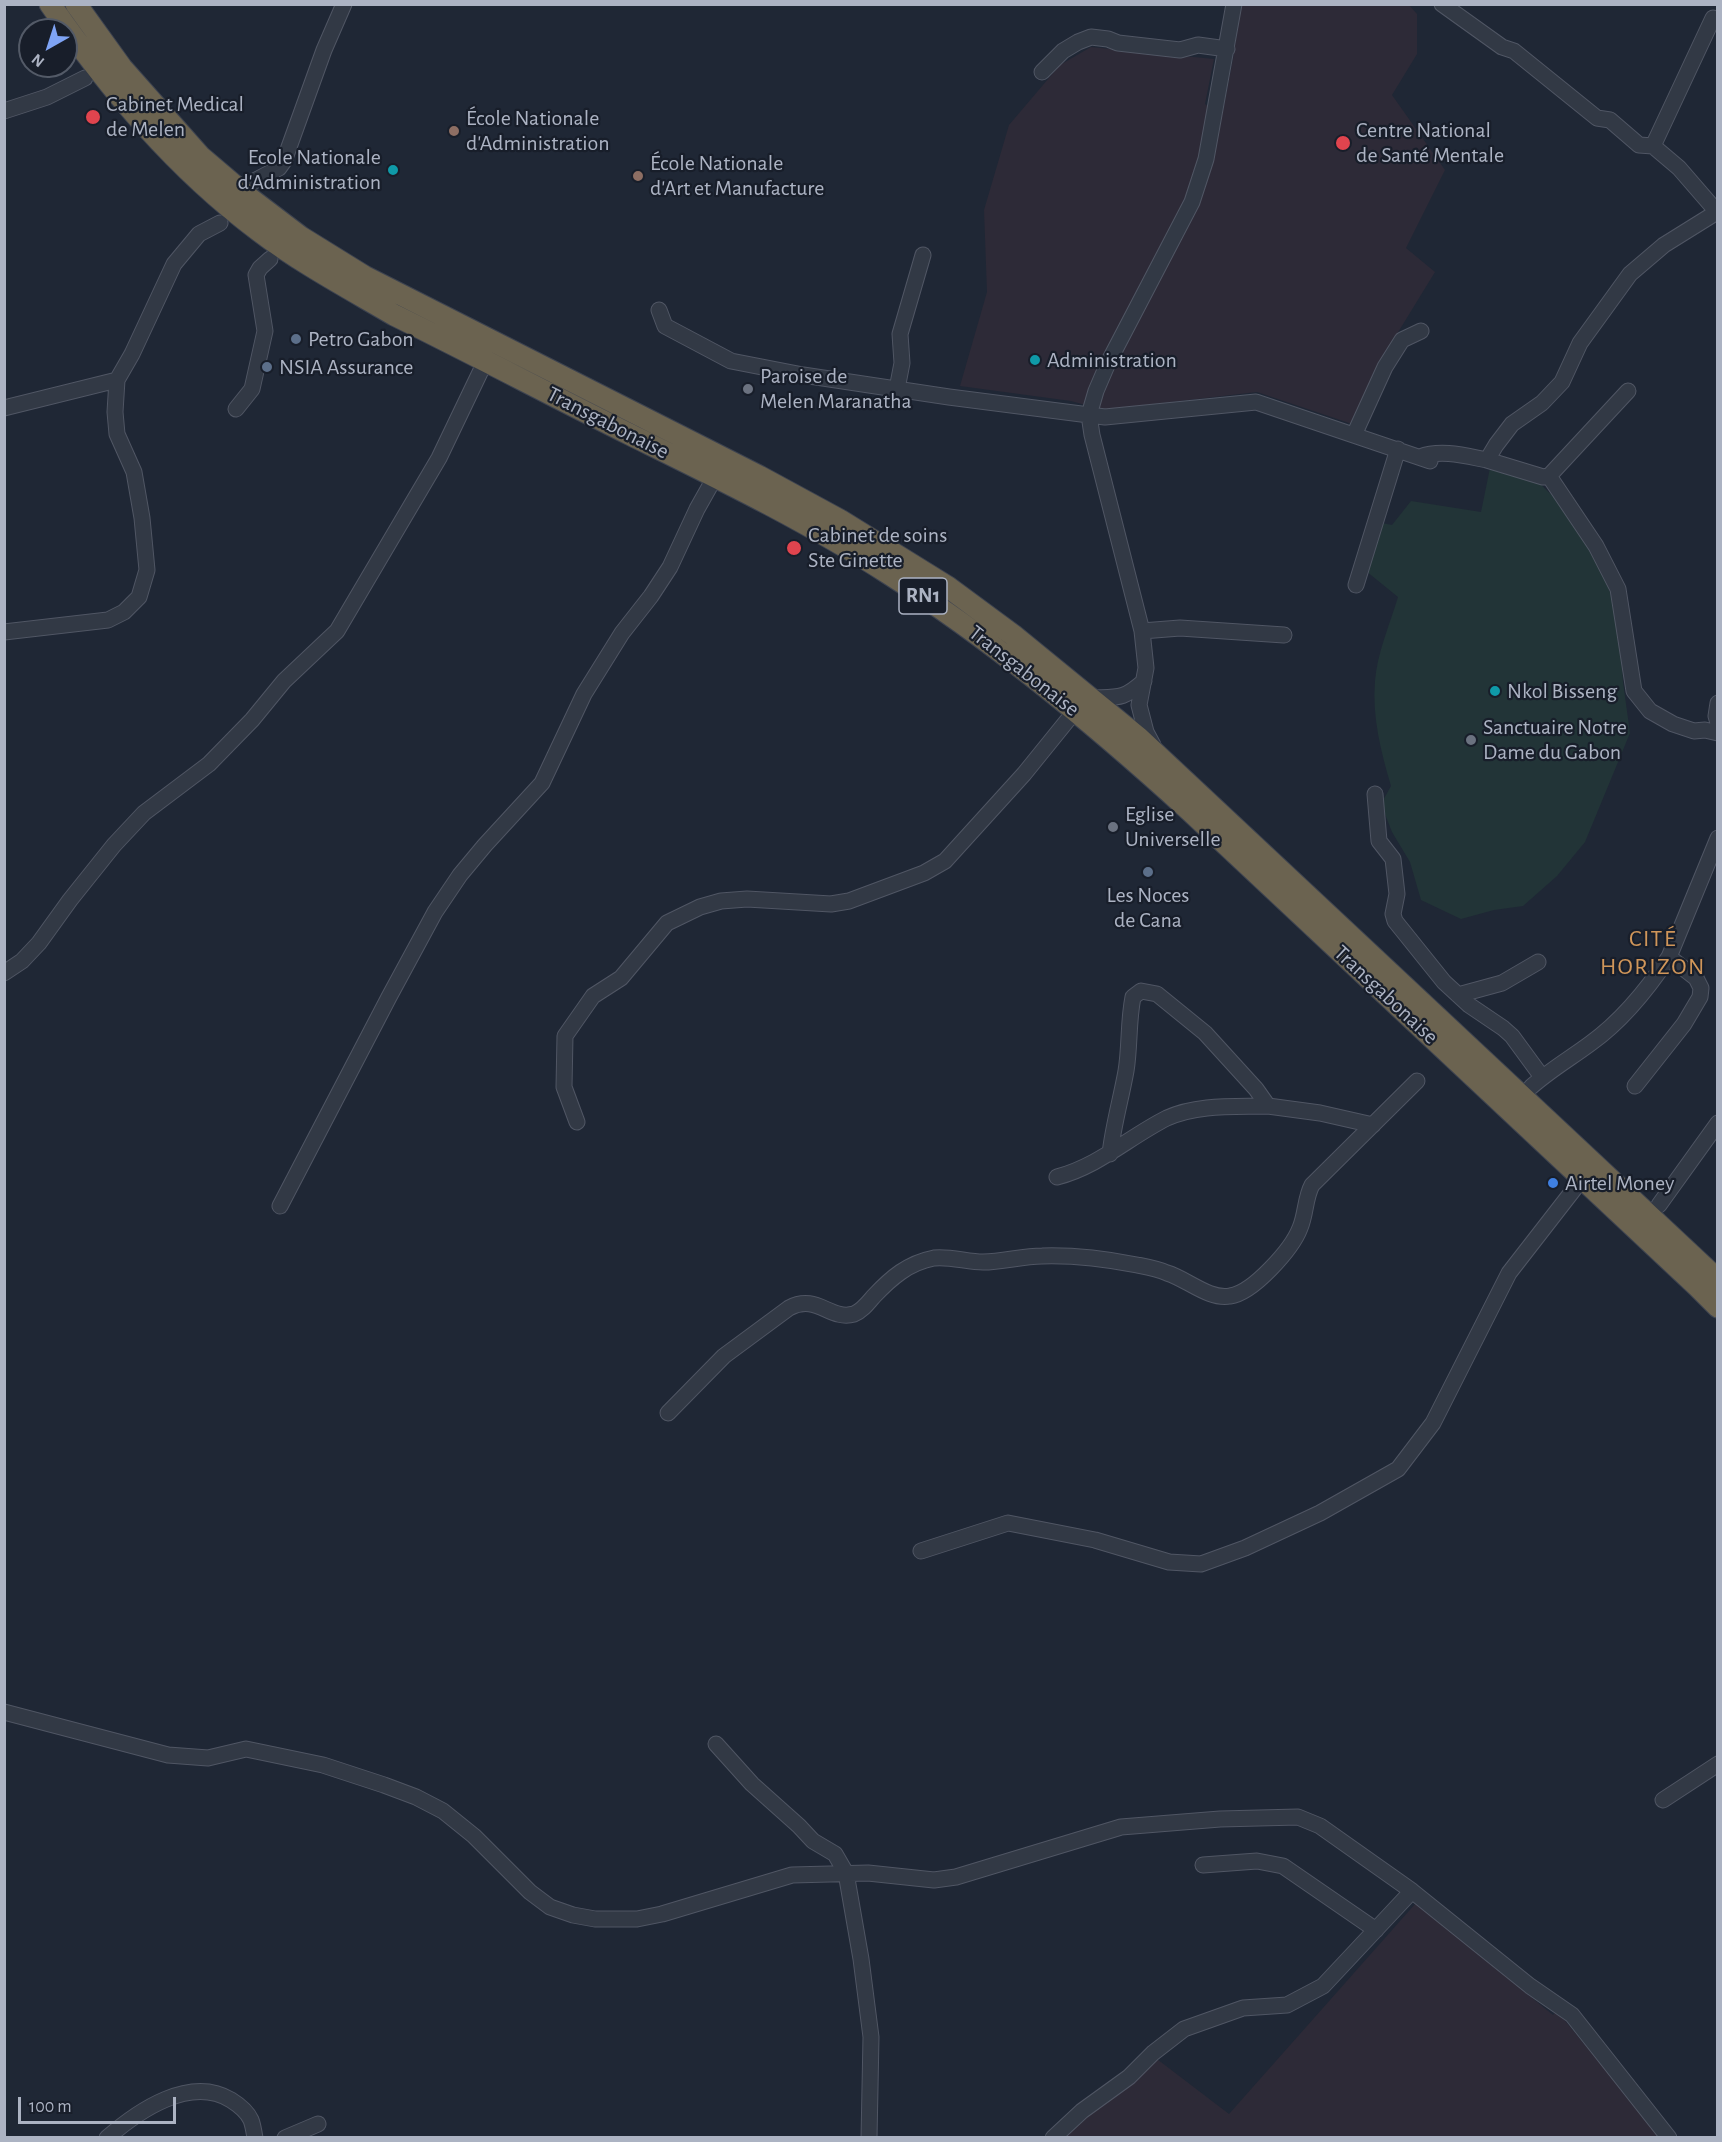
<!DOCTYPE html>
<meta charset="utf-8">
<style>
body{margin:0}
#map{position:relative;width:1722px;height:2142px;overflow:hidden;background:#1f2735;font-family:"Alegreya Sans",sans-serif}
canvas{display:block}
.frame{position:absolute;inset:0;border:6px solid #acb3c3;pointer-events:none}
.north{position:absolute;left:18px;top:18px;width:60px;height:60px;box-sizing:border-box;background:#181e2a;border:2px solid #535a67;border-radius:50%;rotate:219deg;font-size:16px;font-weight:700;line-height:24px;text-align:center;color:#acb3c3}
.north::after{content:'';display:block;margin:auto;width:21px;height:27px;background:#7fa4f5;clip-path:polygon(50% 0,100% 100%,50% 72%,0 100%)}
.scale{position:absolute;left:18px;top:2097px;width:158px;height:27px;box-sizing:border-box;border:3px solid #acb3c3;border-top:0;padding-left:8px;font-size:18px;line-height:21px;white-space:nowrap;color:#acb3c3;-webkit-text-stroke:4px #181e2a;paint-order:stroke}
</style>
<div id="map">
<canvas width="1722" height="2142"></canvas>
<div class="frame"></div>
<div class="north">N</div>
<div class="scale">100 m</div>
</div>
<script>
const ctx = document.querySelector('canvas').getContext('2d');
ctx.lineJoin = 'round';
function paint(path, color) { ctx.fillStyle = color; ctx.fill(path, 'evenodd'); }
function stroke(path, color, width, dash) { ctx.strokeStyle = color; ctx.lineWidth = width; ctx.lineCap = dash ? 'butt' : 'round'; ctx.setLineDash(dash || []); ctx.stroke(path); }
function write(font, color, halo, rows, align = 'center') {
  ctx.font = font + ' "Alegreya Sans",sans-serif'; ctx.lineWidth = 4.5; ctx.setLineDash([]); ctx.textBaseline = 'middle'; ctx.strokeStyle = halo; ctx.fillStyle = color; for (const [text, x, y, turn = 0] of rows) {
    ctx.save(); ctx.translate(x, y); ctx.rotate((+turn || 0) * Math.PI / 180); ctx.textAlign = isNaN(turn) ? turn : align; if (halo) ctx.strokeText(text, 0, 0); ctx.fillText(text, 0, 0); ctx.restore();
  }
}
paint(new Path2D(`
 M1241,5H1409L1417,14V54L1392,95L1445,170L1406,248L1435,272L1378,365L1352,424L1257,392L1103,410L1071,401L960,386L987,292L984,210L1009,125L1060,65L1091,47L1214,59L1205,104L1222,116L1233,59Z
 M1416,1903L1553,2015L1557,2011L1661,2137L1067,2138L1063,2135L1153,2056L1229,2114Z`), '#2d2a37');
paint(new Path2D(`
 M1490,468L1538,482L1560,503L1602,567L1619,621L1623,682L1630,733L1585,842L1557,876L1523,906L1494,910L1461,919L1421,900L1410,862L1392,832L1381,804L1391,786C1381,752 1372,717 1375,681C1377,653 1390,624 1398,597L1366,571L1382,523L1392,525L1411,501L1481,512Z`), '#223437');
const minor = new Path2D(`
 M1442,4L1502,47L1514,51L1597,118L1610,120L1639,145L1653,146L1679,168L1718,213
 M1042,72L1063,51L1078,42L1091,37L1108,39L1118,43L1180,50L1198,45L1227,49
 M4,111L47,97L85,78
 M1653,146L1713,18
 M239,189L279,168L284,161L324,50L344,4
 M659,310L665,326L731,361L803,375L949,397L1089,415L1105,417L1256,402L1430,461
 M897,389L902,363L900,334L923,255
 M4,408L117,380
 M236,409L252,389L265,331L256,275L260,268L270,259
 M1354,435L1385,367L1402,340L1421,331
 M1420,457C1441,449 1466,456 1487,460L1496,445L1512,424L1542,403L1562,382L1580,343L1630,274L1664,245L1717,212
 M1487,460L1543,477L1549,476L1628,391
 M1549,476L1596,546L1618,589L1634,691L1650,711L1673,724L1694,731L1705,730L1718,733
 M1356,585L1398,449
 M1142,631L1180,628L1284,635
 M4,632L108,620L124,612L139,597L147,570L142,518L134,472L117,434L115,412L117,380L132,354L174,264L199,234L220,223
 M1091,698C1118,697 1123,700 1144,681
 M1718,703L1716,716L1718,723
 M1153,745L1146,732L1139,705L1146,668L1142,631L1092,435L1089,415L1096,391L1108,363L1192,202L1206,159L1234,4
 M1375,794L1379,841L1393,859L1397,894L1393,914L1395,921L1444,982L1469,1005L1503,1028L1512,1036L1542,1077
 M4,973L22,961L39,943L70,900L114,845L144,813L209,764L252,720L284,681L337,631L439,458L485,362
 M1458,995L1502,983L1538,962
 M1635,1086L1684,1024L1700,997L1701,988L1696,978L1669,957
 M1531,1087C1550,1070 1571,1058 1591,1043C1623,1020 1647,990 1669,957L1718,838
 M577,1122L564,1087L565,1036L593,996L621,978L667,923L700,907L721,901L747,899L831,904L849,901L924,873L945,861L1024,774L1075,711
 M1110,1154C1113,1126 1121,1099 1126,1071C1130,1047 1128,1022 1133,997L1141,991L1157,994L1205,1033L1256,1089L1268,1106L1320,1113L1373,1125
 M1057,1177C1099,1166 1129,1137 1167,1118C1198,1104 1235,1107 1268,1106
 M1659,1205L1718,1123
 M280,1206L389,997L435,912L460,875L485,845L542,783L584,694L622,633L651,596L670,567L697,509L715,477
 M668,1413L724,1356L789,1308C817,1293 830,1321 854,1314C862,1311 868,1303 874,1296C891,1278 908,1263 934,1258C949,1256 968,1262 983,1262C1003,1262 1022,1256 1042,1256C1073,1255 1106,1259 1137,1265C1147,1267 1158,1269 1167,1273C1187,1279 1209,1300 1230,1296C1253,1293 1292,1249 1300,1228C1306,1214 1305,1198 1312,1185L1417,1081
 M921,1551L1008,1523L1095,1540L1169,1562L1201,1564L1245,1548L1320,1513L1398,1469L1433,1423L1509,1273L1582,1179
 M4,1712L168,1755L208,1758L246,1749L323,1765L384,1785L416,1797L443,1811L474,1836L530,1892L550,1907L573,1915L595,1919H637L662,1914L792,1875L868,1873L934,1880L956,1877L1121,1827L1220,1819L1298,1817L1320,1826L1412,1891L1530,1986L1572,2015L1669,2138
 M716,1744L752,1784L799,1826L813,1841L835,1854L846,1873L861,1959L871,2037L869,2138
 M1663,1800L1718,1764
 M1203,1865L1257,1861L1283,1866L1376,1930
 M107,2138C138,2111 190,2075 231,2100C239,2105 247,2111 251,2120C253,2125 254,2132 255,2138
 M285,2138L318,2124
 M1053,2138L1082,2111L1129,2077L1153,2053L1184,2029L1243,2008L1287,2005L1323,1986L1412,1891`);
const highway = new Path2D(`
 M50,4C109,89 176,169 259,231C301,263 348,288 394,315C473,354 551,395 631,435C718,478 807,521 889,574C997,643 1096,725 1190,811L1697,1286L1718,1307
 M76,4L122,68L200,156L247,196L301,237L364,276L759,476L840,520L948,587L1013,635L1139,738L1718,1280`);
stroke(minor, '#505664', 17);
stroke(highway, '#3d4350', 23);
stroke(minor, '#323945', 15);
stroke(highway, '#6b6350', 21);
for (const [x, y, r, color] of [
 [93,117,8,"#e0444e"],
 [454,131,6,"#8d6e63"],
 [1343,143,8,"#e0444e"],
 [393,170,6,"#0f9aa8"],
 [638,176,6,"#8d6e63"],
 [296,339,6,"#5c6f8a"],
 [1035,360,6,"#0f9aa8"],
 [267,367,6,"#5c6f8a"],
 [748,389,6,"#6b7280"],
 [794,548,8,"#e0444e"],
 [1495,691,6,"#0f9aa8"],
 [1471,740,6,"#6b7280"],
 [1113,827,6,"#6b7280"],
 [1148,872,6,"#5c6f8a"],
 [1553,1183,6,"#3f7fe0"]
]) { const dot = new Path2D(); dot.arc(x, y, r, 0, 2 * Math.PI); ctx.fillStyle = color; ctx.fill(dot); stroke(dot, '#181e2a', 2); }
for (const [x, y, w] of [
 [923,596,48]
]) { const box = new Path2D(); box.roundRect(x - w / 2, y - 18, w, 36, 4.5); ctx.fillStyle = '#181e2a'; ctx.fill(box); stroke(box, '#acb3c3', 1.5); }
write('bold 21px', '#acb3c3', null, [
 ["RN1",923,596]
]);
write('22px', '#acb3c3', '#181e2a', [
 ["Cabinet Medical",106,104],
 ["de Melen",106,129],
 ["École Nationale",466,118],
 ["d'Administration",466,143],
 ["Centre National",1356,130],
 ["de Santé Mentale",1356,155],
 ["Ecole Nationale",381,157,"right"],
 ["d'Administration",381,182,"right"],
 ["École Nationale",650,163],
 ["d'Art et Manufacture",650,188],
 ["Petro Gabon",308,339],
 ["Administration",1047,360],
 ["NSIA Assurance",279,367],
 ["Paroise de",760,376],
 ["Melen Maranatha",760,401],
 ["Cabinet de soins",808,535],
 ["Ste Ginette",808,560],
 ["Nkol Bisseng",1507,691],
 ["Sanctuaire Notre",1483,727],
 ["Dame du Gabon",1483,752],
 ["Eglise",1125,814],
 ["Universelle",1125,839],
 ["Les Noces",1148,895,"center"],
 ["de Cana",1148,920,"center"],
 ["Airtel Money",1565,1183]
], 'left');
write('22px', '#acb3c3', '#181e2a', [
 ["Transgabonaise",608,423,27],
 ["Transgabonaise",1024,671,38],
 ["Transgabonaise",1386,995,43]
]);
ctx.letterSpacing = '1.5px';
write('24px', '#d0965a', '#181e2a', [
 ["CITÉ",1653,939],
 ["HORIZON",1653,967]
]);
ctx.letterSpacing = '0px';
</script>
